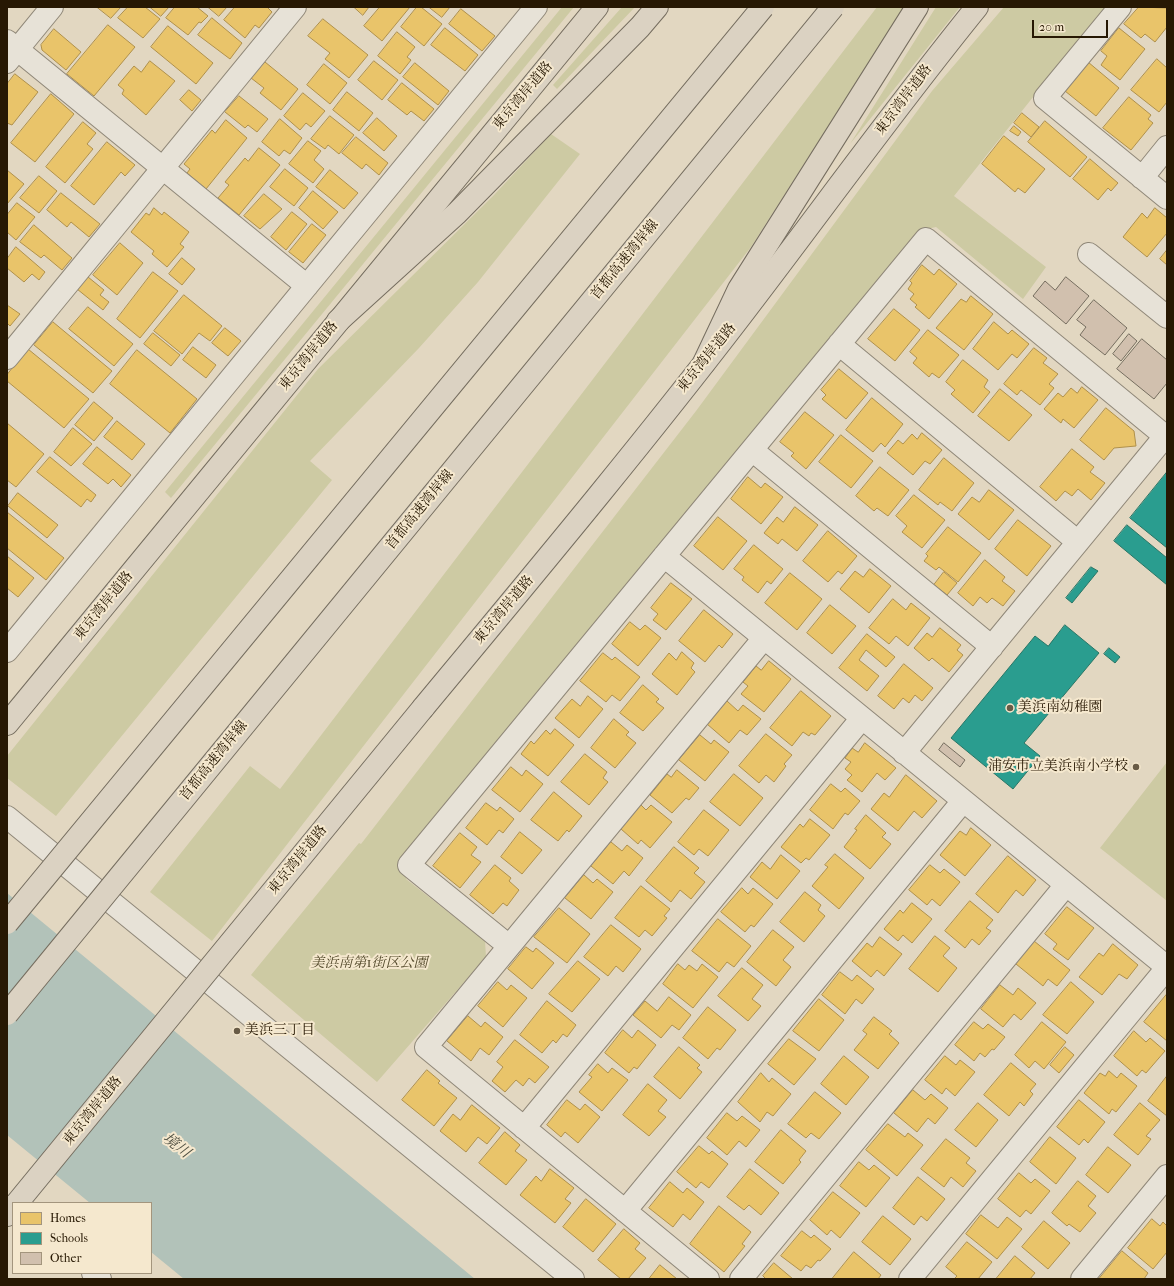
<!DOCTYPE html>
<meta charset="utf-8">
<style>
body{margin:0}
#map{position:relative;width:1174px;height:1286px;overflow:hidden;background:#e2d7c1;font-family:"IM FELL French Canon",serif}
canvas{display:block}
.frame{position:absolute;inset:0;border:8px solid #271803;pointer-events:none}
.legend{position:absolute;left:12px;top:1202px;width:140px;height:72px;box-sizing:border-box;background:#f5e8ce;border:1px solid #a3957d;margin:0;padding:5px 7px;list-style:none;font-size:12px;color:#271803}
.legend li{display:flex;align-items:center;gap:8px;height:20px}
.legend b{width:20px;border:1px solid #a3957d}
.scale{position:absolute;left:1032px;top:20px;width:76px;height:18px;box-sizing:border-box;border:2px solid #271803;border-top:0;padding-left:5px;font-size:12px;line-height:14px;white-space:nowrap;color:#271803;-webkit-text-stroke:3px #f5e8ce;paint-order:stroke}
</style>
<div id="map">
<canvas width="1174" height="1286"></canvas>
<div class="frame"></div>
<ul class="legend">
<li><b style="height:11px;background:#e9c46a"></b>Homes</li>
<li><b style="height:11px;background:#2a9d8f"></b>Schools</li>
<li><b style="height:11px;background:#d1c0ae"></b>Other</li>
</ul>
<div class="scale">20 m</div>
</div>
<script>
const ctx = document.querySelector('canvas').getContext('2d');
ctx.lineJoin = 'round';
function paint(path, color) { ctx.fillStyle = color; ctx.fill(path, 'evenodd'); }
function stroke(path, color, width, dash) { ctx.strokeStyle = color; ctx.lineWidth = width; ctx.lineCap = dash ? 'butt' : 'round'; ctx.setLineDash(dash || []); ctx.stroke(path); }
function write(font, color, halo, rows, align = 'center') {
  ctx.font = font + ' "IM FELL French Canon","Noto Serif JP",serif'; ctx.lineWidth = 4; ctx.setLineDash([]); ctx.textBaseline = 'middle'; ctx.strokeStyle = halo; ctx.fillStyle = color; for (const [text, x, y, turn = 0] of rows) {
    ctx.save(); ctx.translate(x, y); ctx.rotate((+turn || 0) * Math.PI / 180); ctx.textAlign = isNaN(turn) ? turn : align; if (halo) ctx.strokeText(text, 0, 0); ctx.fillText(text, 0, 0); ctx.restore();
  }
}
paint(new Path2D(`
 M562,7H574L171,498L165,492Z
 M622,7H635L557,89L553,85Z
 M877,7H904L751,247L212,941L150,892L250,766L280,789Z
 M936,7H960L850,144Z
 M1004,7H1105L954,196L1046,267L1023,299L936,227L927,229L406,879L485,941L486,957L377,1082L251,975L359,843L361,844L696,411L932,91Z
 M551,134L580,154L478,282L419,348L310,461L332,480L56,816L7,778V756L318,369L494,195Z
 M1167,762V901L1100,848Z`), '#cdcaa3');
paint(new Path2D(`
 M7,893L475,1279H184L151,1252V1203H90L7,1135Z`), '#b2c2b9');
const homes = new Path2D(`
 M97,7H121L111,18Z
 M128,7H145L160,19L143,38L118,18Z
 M150,7H169L161,16Z
 M175,7H197L208,16L201,23L199,22L188,35L166,18Z
 M208,7H227L219,16Z
 M235,7H267L272,12L259,28L255,25L245,38L224,20Z
 M354,7H369L363,15Z
 M380,7H410L382,41L364,26Z
 M417,7H421L442,24L424,46L401,27Z
 M429,7H450L442,17Z
 M1139,7L1167,8V27L1155,42L1145,34L1141,38L1124,24Z
 M461,9L495,36L482,51L449,24Z
 M212,18L242,43L230,59L198,35Z
 M323,19L368,55L349,78L325,59L330,53L308,36Z
 M108,25L135,47L94,96L67,74Z
 M168,26L213,63L196,84L151,47Z
 M445,28L478,55L465,71L431,45Z
 M1119,28L1145,49L1120,80L1101,65L1107,56L1101,51Z
 M54,29L81,52L66,70L42,50L41,45Z
 M397,32L415,47L407,57L411,60L400,74L378,56Z
 M1157,59L1167,68V102L1159,112L1131,90Z
 M150,61L175,81L146,115L122,94L124,90L118,85L134,66L141,72Z
 M374,61L398,80L382,100L358,80Z
 M265,62L298,89L281,110L260,93L264,88L251,78Z
 M1088,62L1119,88L1096,116L1065,91Z
 M415,63L449,91L438,105L403,77Z
 M324,64L347,83L330,104L307,85Z
 M15,74L38,92L12,125L7,123V84Z
 M402,83L434,109L424,121L411,111L407,115L388,100Z
 M189,90L201,100L192,111L180,100Z
 M347,92L373,113L359,131L333,110Z
 M303,93L325,111L311,127L306,123L300,130L284,116Z
 M51,94L74,114L35,162L11,143Z
 M239,96L268,119L257,132L248,125L245,128L225,112Z
 M1129,97L1151,115L1148,119L1153,123L1131,150L1103,128Z
 M1022,113L1039,127L1031,137L1014,123Z
 M330,116L354,135L339,154L328,145L325,149L311,139Z
 M377,118L397,136L384,151L363,133Z
 M280,119L302,138L290,154L284,150L279,156L262,142Z
 M226,120L247,138L206,189L187,173L190,169L184,164L212,130L215,133Z
 M1045,121L1087,157L1070,177L1028,142Z
 M83,122L96,133L87,144L93,149L65,183L46,167Z
 M1014,126L1021,132L1018,136L1010,131Z
 M1004,136L1045,169L1025,193L1018,188L1015,192L982,164Z
 M356,137L388,163L379,175L366,164L362,169L342,153Z
 M308,141L321,151L314,160L324,169L313,183L289,164Z
 M107,142L135,165L125,176L121,172L94,205L71,186Z
 M259,148L280,165L239,215L218,198L229,185L225,182L245,158L248,161Z
 M1090,159L1118,183L1111,191L1108,188L1098,200L1073,179Z
 M285,169L308,188L294,206L270,187Z
 M7,170L24,184L7,204Z
 M330,170L358,193L344,209L316,187Z
 M39,176L57,191L39,213L20,198Z
 M313,191L338,212L323,229L299,208Z
 M61,193L100,224L89,237L71,222L67,227L47,210Z
 M264,194L282,209L260,229L244,216Z
 M17,203L35,217L16,240L7,232V215Z
 M154,208L162,215L164,212L189,232L180,244L184,247L167,267L152,254L154,251L131,232L146,213L149,215Z
 M1155,208L1167,218V233L1147,257L1123,237L1142,213L1147,218Z
 M292,212L307,224L286,250L271,237Z
 M312,224L326,235L303,263L289,252Z
 M34,225L72,258L62,270L44,255L41,258L20,242Z
 M120,243L143,263L117,295L93,275Z
 M16,247L45,272L39,280L32,274L24,282L7,268V259Z
 M1167,250V265L1160,259Z
 M182,258L195,269L182,285L169,274Z
 M922,265L934,275L939,269L957,284L929,319L915,307L917,305L910,299L914,294L908,289L912,283L910,281Z
 M153,272L178,291L140,338L117,319Z
 M88,277L104,290L100,295L109,302L103,310L77,289Z
 M184,295L222,326L210,341L199,333L182,354L154,331Z
 M971,296L993,314L964,350L936,328L961,299L966,302Z
 M7,305L20,314L10,326L7,323Z
 M88,307L133,344L114,366L69,329Z
 M894,309L920,330L895,361L868,339Z
 M53,322L112,371L93,393L34,345Z
 M994,322L1008,334L1012,330L1029,344L1017,358L1012,354L998,370L973,349Z
 M225,328L241,341L228,356L212,343Z
 M928,330L959,355L939,378L932,373L929,377L913,363L917,358L910,352Z
 M153,333L180,355L171,366L144,344Z
 M193,347L216,365L206,378L183,360Z
 M1034,348L1047,358L1043,363L1058,374L1049,384L1054,388L1040,405L1021,390L1017,395L1004,384Z
 M28,349L89,399L64,428L7,381V375Z
 M137,350L197,399L170,433L110,384Z
 M963,360L988,380L984,387L990,392L973,413L951,394L955,390L946,382Z
 M839,369L868,393L846,419L822,399L826,395L821,390Z
 M1082,387L1098,400L1074,428L1063,419L1061,423L1044,409L1058,393L1063,397L1071,388L1077,393Z
 M1000,389L1032,415L1009,441L978,416Z
 M872,398L903,424L885,447L881,443L873,452L846,430Z
 M94,402L113,418L94,441L75,425Z
 M1106,408L1134,431L1136,446L1114,448L1104,460L1080,440Z
 M805,412L834,435L806,469L791,456L794,453L780,442Z
 M117,421L145,444L132,460L104,437Z
 M7,423L44,454L16,487L7,480Z
 M73,428L92,444L71,466L54,452Z
 M922,433L942,450L930,464L925,461L913,475L887,453L898,440L903,444L912,434L917,439Z
 M841,435L873,461L851,488L819,462Z
 M97,447L131,475L121,487L113,479L108,484L83,464Z
 M1072,449L1094,467L1090,472L1105,483L1091,500L1078,489L1072,496L1065,491L1056,501L1040,487Z
 M50,457L96,495L91,502L87,499L81,507L37,472Z
 M944,458L974,483L952,511L940,502L938,505L919,490Z
 M880,467L909,490L888,516L877,508L874,511L856,496Z
 M748,477L761,488L765,483L783,497L761,524L731,499Z
 M989,490L1014,510L989,540L958,514L972,497L979,502Z
 M18,493L58,525L47,538L8,506Z
 M914,495L945,520L922,548L902,532L907,526L896,516Z
 M795,507L818,525L797,551L782,539L778,544L764,533L777,517L783,522Z
 M7,512L64,558L46,580L7,548Z
 M718,517L747,541L723,570L694,546Z
 M1018,520L1051,546L1027,576L995,549Z
 M948,527L981,553L958,582L939,567L936,570L924,561L928,556L926,554Z
 M828,531L857,556L842,574L838,571L828,582L803,561Z
 M754,545L783,569L771,584L767,581L758,593L742,580L744,577L734,569Z
 M7,556L34,578L18,597L7,588Z
 M985,560L1005,577L1002,581L1015,591L1003,606L992,598L987,603L980,597L973,606L958,593Z
 M870,569L891,586L869,613L840,589L855,571L863,577Z
 M944,572L957,583L947,595L934,585Z
 M790,573L822,599L797,630L765,603Z
 M671,583L692,599L666,630L653,620L658,614L651,608Z
 M893,599L906,610L911,603L930,618L908,646L896,636L889,644L869,628Z
 M830,605L856,626L832,654L807,633Z
 M704,610L733,634L722,648L719,645L705,662L679,641Z
 M630,622L640,630L645,625L661,638L638,666L612,644Z
 M940,628L961,645L957,650L963,655L949,672L932,658L929,661L914,648L927,633L932,637Z
 M867,634L895,657L886,667L866,650L859,660L879,676L867,691L839,668Z
 M682,652L694,663L691,668L695,672L677,695L652,674L669,653L676,660Z
 M603,653L612,660L615,657L640,677L620,701L612,695L606,702L580,681Z
 M769,661L791,679L764,712L741,694L748,686L743,682L756,666L761,670Z
 M904,664L933,688L922,701L915,695L909,703L903,698L894,709L878,696Z
 M643,685L659,699L656,702L664,708L643,731L620,713Z
 M801,691L831,716L815,735L811,733L809,736L803,732L792,746L770,728Z
 M588,696L603,709L579,738L555,718L572,699L580,706Z
 M727,701L738,711L743,705L761,719L747,735L740,730L729,743L707,724Z
 M614,719L629,732L626,735L636,743L615,768L591,748Z
 M555,729L574,745L548,776L521,754L531,741L534,744L546,730L550,734Z
 M766,734L792,755L784,764L786,766L774,782L766,775L759,783L739,766Z
 M700,735L711,744L714,740L729,752L705,781L679,760Z
 M865,743L896,768L885,780L877,773L862,792L847,780L852,775L845,769L851,762L845,758L852,748L858,752Z
 M585,754L607,772L603,778L608,782L589,805L561,782Z
 M511,767L522,776L526,770L543,784L520,812L492,790Z
 M677,770L699,788L689,800L686,798L672,813L650,795L667,774L671,777Z
 M734,774L763,798L740,826L710,802Z
 M906,775L937,801L922,818L914,811L898,831L871,809L884,793L889,797Z
 M831,784L841,792L845,788L860,801L848,815L845,813L833,829L810,810Z
 M554,792L582,816L569,832L567,830L558,841L531,820Z
 M486,803L497,811L500,807L514,819L503,833L499,830L487,845L466,828Z
 M641,805L646,810L651,805L672,822L650,848L641,840L638,844L621,829Z
 M704,810L729,830L708,856L699,849L694,855L678,842Z
 M866,815L886,833L882,837L891,844L870,869L844,847L857,830L855,829Z
 M810,819L830,835L809,860L806,858L801,863L781,847L800,824L803,827Z
 M971,828L991,845L965,876L940,855L960,831L966,835Z
 M520,832L542,850L522,874L501,857Z
 M460,833L477,847L471,855L481,862L460,888L433,866Z
 M611,842L622,851L627,845L643,858L629,876L624,871L613,884L591,866Z
 M674,847L699,868L694,873L705,882L691,899L680,890L671,902L646,881Z
 M835,854L864,878L839,909L812,886L828,867L825,865Z
 M781,855L800,871L777,899L750,877L762,862L770,869Z
 M1008,856L1036,880L1023,896L1016,890L998,913L976,894Z
 M495,865L511,878L509,881L519,890L507,906L503,903L493,914L470,895Z
 M930,865L940,873L944,869L960,882L940,906L932,899L927,905L909,890Z
 M584,875L593,883L597,879L613,892L591,919L565,898Z
 M641,886L670,909L664,916L667,918L652,936L645,930L639,937L615,918Z
 M742,888L748,894L753,888L773,904L754,927L751,925L745,932L721,912Z
 M805,892L821,905L818,910L825,916L804,942L780,922Z
 M970,901L993,920L986,928L991,931L979,945L972,939L965,948L945,931Z
 M912,903L932,919L912,943L903,935L898,941L884,929L900,910L903,913Z
 M1067,907L1094,928L1068,960L1053,949L1057,944L1045,934Z
 M559,908L590,934L567,963L534,937Z
 M718,919L751,946L734,967L727,962L719,972L692,951Z
 M611,925L641,949L623,972L616,966L608,976L584,957Z
 M773,930L794,947L783,960L791,967L776,986L747,962Z
 M935,936L950,948L943,956L957,968L938,992L909,969Z
 M880,937L902,954L884,976L877,970L871,977L852,961L867,943L872,947Z
 M1034,941L1070,970L1057,986L1048,979L1043,986L1016,964Z
 M1113,944L1138,965L1127,979L1119,974L1102,995L1079,977L1099,953L1103,956Z
 M526,947L533,952L536,948L554,963L532,989L508,969Z
 M578,961L600,979L572,1012L549,994Z
 M678,964L685,970L689,965L697,971L702,964L718,977L693,1008L663,984Z
 M742,968L763,985L752,999L761,1006L748,1021L718,996Z
 M840,972L852,981L857,975L874,989L862,1004L856,999L845,1014L822,995Z
 M498,982L507,990L511,985L527,998L503,1027L478,1006Z
 M1071,982L1094,1002L1067,1034L1043,1015Z
 M1000,985L1013,995L1018,988L1036,1003L1021,1020L1014,1014L1003,1027L981,1009Z
 M1167,994V1041L1144,1022Z
 M669,997L691,1015L679,1030L672,1025L661,1038L633,1015L645,1001L657,1011Z
 M819,999L844,1020L819,1051L793,1031Z
 M547,1001L576,1025L567,1037L563,1034L556,1043L553,1040L542,1053L520,1035Z
 M708,1007L736,1030L720,1050L717,1048L708,1059L683,1038Z
 M468,1016L481,1027L485,1022L503,1037L489,1055L480,1048L471,1061L447,1041Z
 M874,1017L892,1031L889,1034L899,1043L878,1069L854,1050L867,1034L863,1031Z
 M974,1022L983,1029L988,1024L1005,1037L994,1050L992,1049L985,1057L980,1053L974,1061L955,1045Z
 M1042,1022L1066,1042L1044,1069L1035,1061L1029,1068L1015,1055Z
 M623,1030L632,1038L638,1030L656,1045L637,1069L634,1067L629,1073L605,1053Z
 M1134,1031L1146,1042L1150,1038L1165,1051L1146,1073L1142,1070L1137,1076L1114,1056Z
 M789,1039L816,1059L794,1085L768,1064Z
 M515,1040L549,1067L535,1083L529,1078L523,1086L516,1080L505,1092L492,1081L503,1067L497,1062Z
 M679,1047L700,1065L697,1068L702,1072L680,1099L654,1077Z
 M1065,1047L1074,1055L1059,1073L1050,1065Z
 M844,1056L869,1077L846,1105L821,1084Z
 M945,1056L956,1065L960,1060L975,1072L955,1096L946,1088L942,1094L925,1080Z
 M1011,1063L1036,1084L1030,1091L1033,1094L1024,1106L1020,1102L1009,1116L984,1095Z
 M598,1064L608,1073L612,1068L628,1080L602,1111L579,1092L592,1077L589,1075Z
 M427,1070L440,1081L438,1083L457,1098L434,1126L402,1100Z
 M1109,1071L1117,1078L1121,1073L1137,1086L1116,1112L1112,1109L1109,1114L1084,1093L1100,1073L1105,1076Z
 M761,1073L769,1082L772,1078L791,1094L773,1116L767,1112L760,1122L738,1102Z
 M1167,1076V1116L1148,1101Z
 M648,1084L667,1100L658,1111L666,1117L649,1136L623,1115Z
 M913,1090L925,1100L931,1094L948,1108L935,1124L928,1118L917,1132L894,1113Z
 M815,1092L841,1113L819,1139L811,1133L806,1138L788,1124Z
 M567,1100L580,1110L585,1104L600,1117L578,1143L565,1132L561,1137L547,1125Z
 M1079,1100L1105,1122L1088,1143L1084,1139L1079,1145L1057,1127Z
 M978,1103L998,1120L976,1147L955,1130Z
 M1140,1103L1160,1120L1146,1136L1151,1139L1138,1155L1114,1135Z
 M472,1105L500,1128L487,1144L478,1137L466,1152L440,1131L453,1114L460,1120Z
 M727,1113L737,1121L742,1116L760,1130L746,1147L739,1141L727,1155L707,1138Z
 M888,1124L905,1137L908,1133L923,1145L897,1176L866,1150Z
 M781,1130L806,1151L799,1160L801,1162L783,1184L755,1162Z
 M505,1132L520,1145L515,1151L527,1160L506,1185L479,1163Z
 M1050,1137L1076,1158L1056,1184L1030,1162Z
 M946,1139L970,1158L966,1163L976,1171L963,1187L951,1177L944,1187L921,1169Z
 M699,1146L709,1154L712,1151L728,1164L709,1188L701,1182L696,1188L677,1172Z
 M1108,1147L1131,1165L1108,1193L1086,1175Z
 M859,1162L869,1170L874,1165L890,1178L866,1207L840,1186Z
 M550,1169L574,1188L565,1199L571,1203L555,1223L520,1195L536,1176L541,1181Z
 M750,1169L779,1193L761,1215L749,1205L744,1210L727,1197Z
 M1019,1173L1031,1183L1035,1179L1050,1191L1031,1214L1026,1210L1020,1217L998,1199Z
 M918,1177L945,1199L927,1221L921,1216L914,1225L893,1208Z
 M1078,1181L1096,1196L1088,1206L1096,1213L1080,1232L1069,1224L1067,1226L1052,1213Z
 M670,1182L683,1193L687,1188L704,1202L690,1220L683,1214L673,1227L649,1208Z
 M833,1192L860,1213L840,1238L831,1230L827,1235L810,1220Z
 M586,1199L616,1224L593,1252L563,1227Z
 M719,1206L751,1232L742,1244L745,1246L724,1272L690,1244Z
 M981,1215L998,1228L1007,1217L1022,1229L997,1259L966,1234Z
 M883,1216L911,1239L890,1265L862,1242Z
 M1152,1219L1160,1226L1163,1222L1167,1226V1252L1153,1269L1128,1248Z
 M1044,1221L1070,1243L1048,1269L1022,1247Z
 M624,1229L640,1243L635,1249L646,1258L628,1279H621L598,1260Z
 M802,1231L811,1238L814,1235L831,1249L820,1261L818,1260L811,1268L806,1265L801,1271L781,1256Z
 M967,1242L992,1262L978,1279H954L957,1276L946,1267Z
 M1122,1251L1148,1273L1144,1279H1099Z
 M854,1252L881,1275L878,1279H832Z
 M1015,1256L1035,1273L1030,1279H996Z
 M774,1263L793,1279H766L763,1276Z
 M660,1265L677,1279H649Z`);
paint(homes, '#e9c46a');
stroke(homes, '#af904b', 1);
const schools = new Path2D(`
 M1167,472V548L1130,518Z
 M1127,525L1167,558V585L1114,541Z
 M1091,567L1098,571L1072,603L1066,598Z
 M1065,625L1099,653L1024,743L1040,756L1013,789L951,738L1035,636L1048,646Z
 M1109,648L1120,657L1115,663L1104,654Z`);
paint(schools, '#2a9d8f');
stroke(schools, '#297565', 1);
const building = new Path2D(`
 M1066,277L1089,296L1066,324L1033,296L1045,281L1055,290Z
 M1094,300L1127,328L1105,355L1080,335L1086,327L1077,320Z
 M1129,334L1137,341L1121,361L1113,354Z
 M1142,339L1167,360V383L1154,399L1117,369Z
 M944,743L965,760L960,767L939,750Z`);
paint(building, '#d1c0ae');
stroke(building, '#756d5f', 1);
const minor = new Path2D(`
 M1120,7L1045,98L1167,198
 M7,41L307,286
 M7,62L52,7
 M1142,178L1167,147
 M839,344L1078,542
 M7,358L295,7
 M752,450L992,647
 M664,556L1167,967
 M7,651L536,7
 M904,753L1167,434
 M509,946L409,865L926,239L1165,436
 M524,1128L862,718
 M625,1211L963,801
 M708,1279L426,1047L764,638
 M741,1279L1066,885
 M910,1279L1167,968
 M1082,1279L1167,1176`);
const tertiary = new Path2D(`
 M1089,254L1167,317
 M7,817L573,1279
 M93,1273L100,1279`);
const trunk = new Path2D(`
 M423,708C530,579 638,450 740,317C819,214 895,108 977,7
 M7,724L597,7
 M7,1215L13,1208`);
const motorway = new Path2D(`
 M338,321L457,213L640,27L657,7
 M704,363L739,289L917,7`);
stroke(minor, '#8f8778', 24);
stroke(tertiary, '#8f8778', 24);
stroke(trunk, '#756d5f', 24);
stroke(motorway, '#756d5f', 24);
stroke(minor, '#e7e2d7', 22);
stroke(tertiary, '#e7e2d7', 22);
stroke(trunk, '#dbd2c2', 22);
stroke(motorway, '#dbd2c2', 22);
const trunkBridge = new Path2D(`
 M17,1203L423,708`);
const motorwayBridge = new Path2D(`
 M7,923L763,7
 M7,1014L833,7`);
stroke(trunkBridge, '#756d5f', 24, []);
stroke(motorwayBridge, '#756d5f', 24, []);
stroke(trunkBridge, '#dbd2c2', 22);
stroke(motorwayBridge, '#dbd2c2', 22);
for (const [x, y, r, color] of [
 [1010,708,4,"#685b46"],
 [1136,767,4,"#685b46"],
 [237,1031,4,"#685b46"]
]) { const dot = new Path2D(); dot.arc(x, y, r, 0, 2 * Math.PI); ctx.fillStyle = color; ctx.fill(dot); stroke(dot, '#f5e8ce', 1.5); }
write('14px', '#271803', '#f5e8ce', [
 ["東京湾岸道路",523,96,-50],
 ["東京湾岸道路",904,100,-53],
 ["首都高速湾岸線",625,260,-51],
 ["東京湾岸道路",309,356,-51],
 ["東京湾岸道路",707,358,-51],
 ["首都高速湾岸線",420,510,-51],
 ["東京湾岸道路",104,606,-51],
 ["東京湾岸道路",504,610,-50],
 ["首都高速湾岸線",214,761,-51],
 ["東京湾岸道路",298,860,-51],
 ["東京湾岸道路",93,1111,-51]
]);
write('14px', '#271803', '#f5e8ce', [
 ["美浜南幼稚園",1018,708],
 ["浦安市立美浜南小学校",1128,767,"right"],
 ["美浜三丁目",245,1031]
], 'left');
write('italic 14px', '#544a2c', '#f5e8ce', [
 ["美浜南第1街区公園",369,964]
]);
write('italic 15px', '#505042', '#f5e8ce', [
 ["境川",176,1146,38]
]);
</script>
